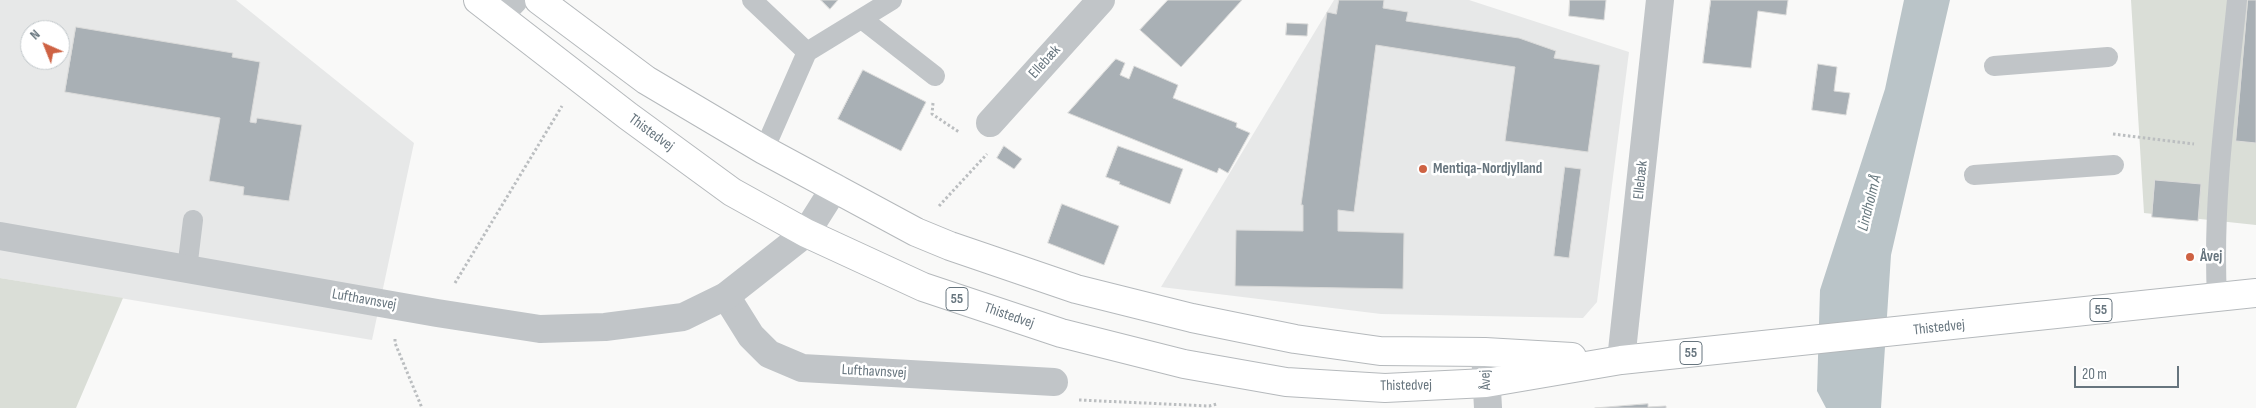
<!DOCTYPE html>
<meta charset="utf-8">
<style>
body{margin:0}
#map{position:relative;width:2256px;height:408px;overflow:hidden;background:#f9f9f8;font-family:"Sofia Sans Condensed",sans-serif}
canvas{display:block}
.north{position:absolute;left:20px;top:20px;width:50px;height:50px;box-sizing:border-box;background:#fff;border:1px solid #c2c8cb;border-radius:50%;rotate:316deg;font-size:14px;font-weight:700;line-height:20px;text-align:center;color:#67757e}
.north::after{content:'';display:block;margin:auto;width:18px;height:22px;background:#ce6243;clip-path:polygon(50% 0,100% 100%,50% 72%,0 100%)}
.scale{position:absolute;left:2074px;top:366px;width:105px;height:22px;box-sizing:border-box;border:2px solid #67757e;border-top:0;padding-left:6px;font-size:15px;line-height:18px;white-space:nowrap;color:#67757e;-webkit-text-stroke:4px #fff;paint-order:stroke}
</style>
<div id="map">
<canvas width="2256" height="408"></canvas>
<div class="north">N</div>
<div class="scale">20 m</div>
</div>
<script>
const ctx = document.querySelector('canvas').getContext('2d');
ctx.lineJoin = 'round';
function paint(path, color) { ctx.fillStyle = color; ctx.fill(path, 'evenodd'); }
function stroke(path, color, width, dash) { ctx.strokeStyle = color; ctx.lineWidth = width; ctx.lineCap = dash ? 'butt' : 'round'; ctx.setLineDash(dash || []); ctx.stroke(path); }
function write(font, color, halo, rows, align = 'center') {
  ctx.font = font + ' "Sofia Sans Condensed",sans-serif'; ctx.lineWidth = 5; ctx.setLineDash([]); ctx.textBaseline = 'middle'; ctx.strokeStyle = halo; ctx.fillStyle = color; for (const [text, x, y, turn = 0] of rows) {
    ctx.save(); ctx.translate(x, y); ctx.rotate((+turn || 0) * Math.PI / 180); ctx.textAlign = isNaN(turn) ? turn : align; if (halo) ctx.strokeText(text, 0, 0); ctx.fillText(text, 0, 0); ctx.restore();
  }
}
paint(new Path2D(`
 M0,0H236L414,143L372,340L0,278ZM30,30H60V60H30Z
 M1334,0H1469L1629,52L1597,302L1583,318L1381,314L1161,287Z`), '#e7e8e8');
paint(new Path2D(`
 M2131,0H2256V225L2144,213Z
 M0,278L123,298L76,408H0Z`), '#daded7');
paint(new Path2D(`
 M1904,0H1950L1891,255L1881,408H1826L1817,391L1820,290L1885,89Z`), '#bac4c8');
const building = new Path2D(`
 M821,0H838L830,9Z
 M1168,0H1242L1181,67L1140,30Z
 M1339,0H1384L1383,8L1408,12L1406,21L1519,38L1556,51L1554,58L1600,65L1588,152L1505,141L1515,67L1376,45L1354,212L1338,210V231L1404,233L1403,289L1235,286L1236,230L1303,231V205H1301L1327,12L1336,14Z
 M1570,0H1606L1604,20L1569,16Z
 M1711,0H1788L1786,15L1758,11L1751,68L1703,63Z
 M2248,0H2256V143L2236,141Z
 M1287,23L1308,24L1307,36L1286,35Z
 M76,27L233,53L232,57L260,62L250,122L256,123L257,118L302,125L289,201L243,195L244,187L209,181L220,118L65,92Z
 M1116,59L1125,63L1120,75L1129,79L1134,66L1178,85L1173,98L1237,123L1236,127L1250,133L1228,173L1219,168L1217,173L1068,113Z
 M1818,64L1837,67L1834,91L1850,93L1846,115L1812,110Z
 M863,70L926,102L901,151L838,119Z
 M1004,146L1022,159L1014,169L997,158Z
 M1118,146L1183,169L1170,204L1119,184L1120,182L1106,177Z
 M1565,167L1581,169L1569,258L1554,256Z
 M2155,180L2201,184L2198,221L2152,217Z
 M1062,204L1119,226L1104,265L1048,243Z
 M1648,404V407L1666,406V408H1595Z`);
paint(building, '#a9b0b5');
stroke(building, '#dbdbda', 1);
const primary = new Path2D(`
 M478,0L628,116L732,192L806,233L923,287L1061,333L1184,364L1286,382L1385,388L1486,383L1621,360L2256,293
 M539,0L646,80L764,150L916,232L950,246L1076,289L1192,318L1295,339L1380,351L1485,352L1572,357`);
stroke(primary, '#b5b9bc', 30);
stroke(new Path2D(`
 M933,103L932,114L959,132
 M2113,134L2194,144
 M939,206L987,154
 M455,283L562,106
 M395,339V343L422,408
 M1079,400L1209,406L1217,404`), '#bbbec0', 3, [2.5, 2.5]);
stroke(new Path2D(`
 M752,0L807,52L764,150
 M862,19L935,76
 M807,52L892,0
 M1994,66L2108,57
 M1974,175L2114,165
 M187,269L193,220
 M2217,297C2212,198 2227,99 2237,0`), '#c1c5c8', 20);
stroke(new Path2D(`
 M499,16L514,0
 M990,123L1101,0
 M726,296L751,336L769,354L802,368L1054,382
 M1485,352L1488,408
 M1621,360L1660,0`), '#c1c5c8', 28);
stroke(new Path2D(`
 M0,236L437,313L540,329L605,327L683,317L726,296L806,233L835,187`), '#c1c5c8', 28);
stroke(primary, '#fff', 28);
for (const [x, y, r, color] of [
 [1423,169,5,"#ce6243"],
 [2190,257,5,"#ce6243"]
]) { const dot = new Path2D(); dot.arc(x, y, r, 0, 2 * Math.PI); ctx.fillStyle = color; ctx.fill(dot); stroke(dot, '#fff', 2); }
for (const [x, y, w] of [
 [957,299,22],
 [2101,310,22],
 [1691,353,22]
]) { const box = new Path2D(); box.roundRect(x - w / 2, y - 11.5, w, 23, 4); ctx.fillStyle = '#fff'; ctx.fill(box); stroke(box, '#67757e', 1); }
write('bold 14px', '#67757e', null, [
 ["55",957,299],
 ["55",2101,310],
 ["55",1691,353]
]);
write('15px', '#67757e', '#fff', [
 ["Ellebæk",1045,62,-48],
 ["Thistedvej",651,133,36],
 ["Ellebæk",1641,180,-84],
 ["Lufthavnsvej",364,300,10],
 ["Thistedvej",1009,316,19],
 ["Thistedvej",1939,328,-6],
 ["Lufthavnsvej",874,372,3],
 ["Åvej",1486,380,-93],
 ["Thistedvej",1406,386,-1]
]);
write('bold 15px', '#67757e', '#fff', [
 ["Mentiqa-Nordjylland",1433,169],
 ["Åvej",2200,257]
], 'left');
write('italic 16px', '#68797f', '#fff', [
 ["Lindholm Å",1870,203,-76]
]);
</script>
